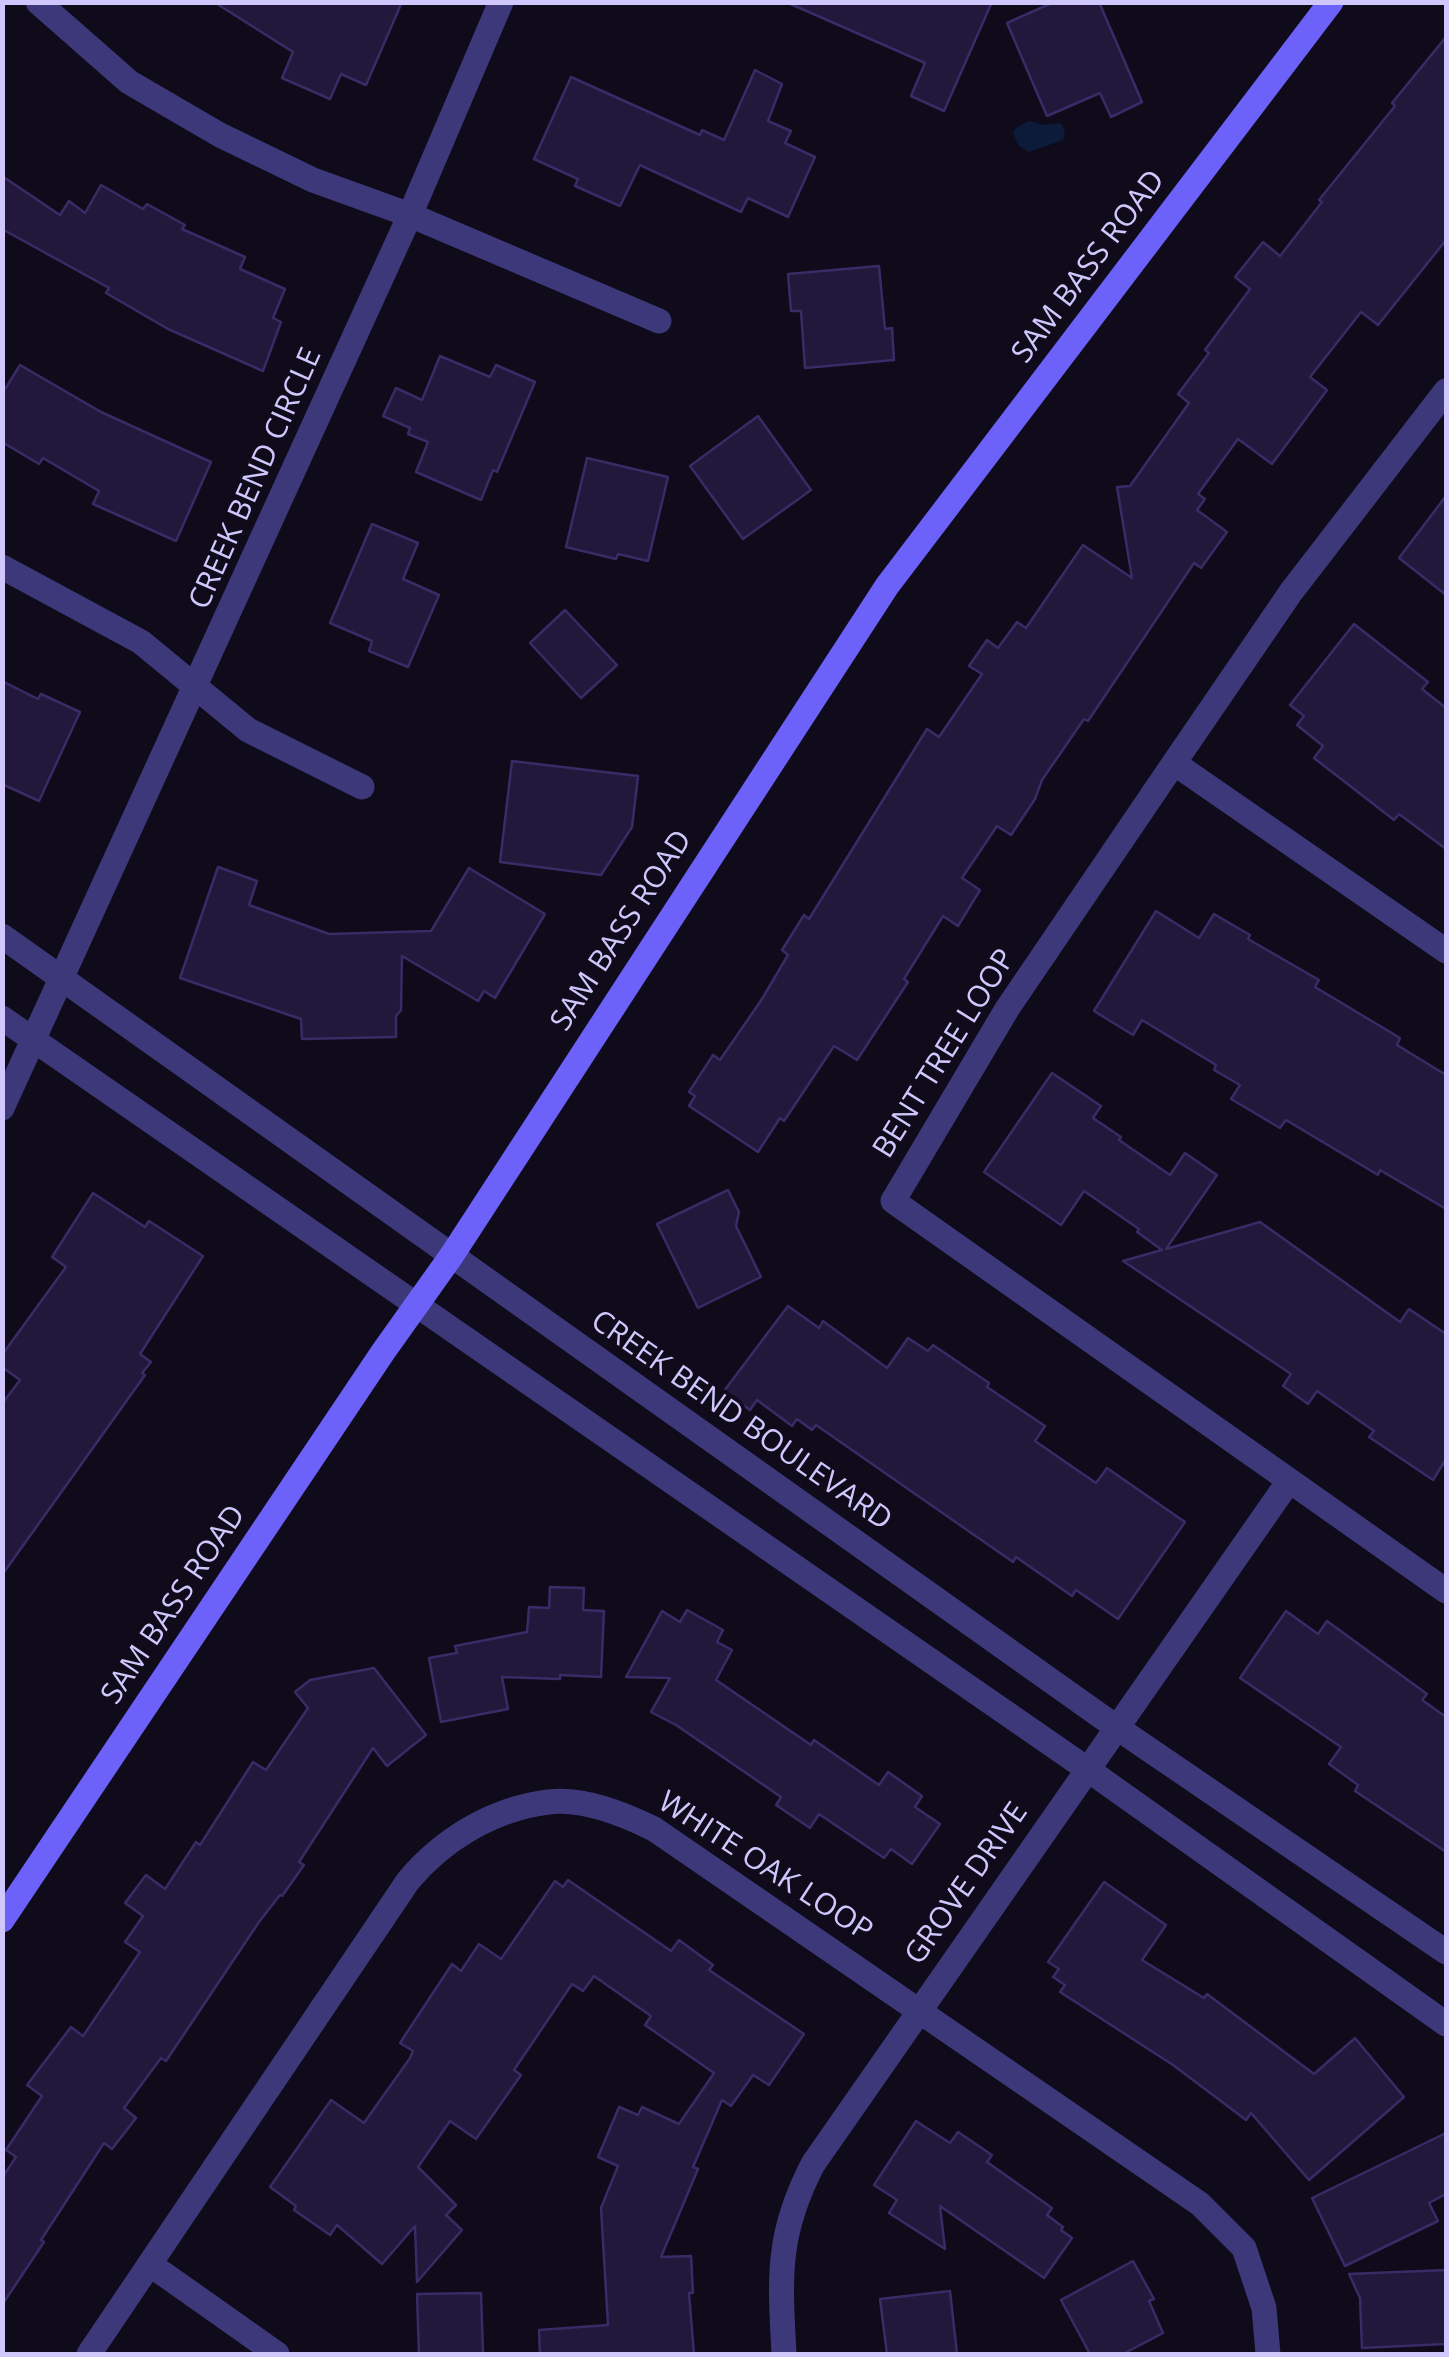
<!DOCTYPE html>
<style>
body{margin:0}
#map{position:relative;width:1449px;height:2357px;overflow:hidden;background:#0f0b1b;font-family:"Open Sans",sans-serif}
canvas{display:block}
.frame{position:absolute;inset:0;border:5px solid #d0c7fd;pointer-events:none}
</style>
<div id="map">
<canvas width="1449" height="2357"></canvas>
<div class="frame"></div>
</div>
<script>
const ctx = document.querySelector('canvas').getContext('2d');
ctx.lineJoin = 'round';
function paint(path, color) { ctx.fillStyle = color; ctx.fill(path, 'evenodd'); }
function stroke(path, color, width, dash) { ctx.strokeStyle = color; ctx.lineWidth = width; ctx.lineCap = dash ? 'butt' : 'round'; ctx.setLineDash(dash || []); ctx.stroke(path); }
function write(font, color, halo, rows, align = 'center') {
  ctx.font = font + ' "Open Sans",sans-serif'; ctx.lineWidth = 8; ctx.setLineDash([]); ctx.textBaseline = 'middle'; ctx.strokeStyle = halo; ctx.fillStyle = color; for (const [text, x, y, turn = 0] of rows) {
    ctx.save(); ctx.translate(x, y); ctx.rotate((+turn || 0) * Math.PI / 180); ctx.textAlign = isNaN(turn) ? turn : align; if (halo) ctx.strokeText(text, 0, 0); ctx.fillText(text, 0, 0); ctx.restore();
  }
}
paint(new Path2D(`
 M1029,121L1044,125L1061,123L1065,133L1063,140L1029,152L1019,146L1013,133L1017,127Z`), '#0c1b3a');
const building = new Path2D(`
 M214,2H402L366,85L341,74L330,99L282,78L293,52Z
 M786,2H992L944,111L911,96L925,63Z
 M1054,2H1099L1142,102L1111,117L1100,93L1047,116L1007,23Z
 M1446,37V240L1378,325L1361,312L1310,377L1327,390L1272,464L1238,439L1198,494L1205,499L1197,510L1227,532L1201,568L1194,563L1088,721L1084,719L1042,780L1035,799L1011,835L997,826L962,878L980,890L958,926L943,916L904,979L908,982L857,1060L834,1046L784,1121L780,1118L758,1152L689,1106L695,1096L689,1092L713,1055L720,1060L762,999L788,955L782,950L804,915L809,919L927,729L939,737L982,674L969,666L987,640L998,648L1017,622L1026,628L1083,545L1132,578L1117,487L1130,486L1189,403L1178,394L1209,353L1205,350L1250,289L1235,277L1263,242L1280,256L1322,202L1319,200L1395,106L1392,103Z
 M755,70L782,84L768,121L791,131L785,143L815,157L788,217L748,198L741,212L640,165L620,206L575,186L578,179L534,159L571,77L700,135L702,130L724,140Z
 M2,176L60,215L69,201L85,213L101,185L143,209L147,204L185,225L182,229L245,257L240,269L285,289L273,318L281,322L263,371L168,329L106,293L109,288L2,229Z
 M879,266L885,329L892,328L894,360L805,368L801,311H791L788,274Z
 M440,356L490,377L496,365L535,382L497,472L493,470L481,500L416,472L428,442L408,434L410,428L383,416L396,388L422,400Z
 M20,365L101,412L211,462L176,541L93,504L99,491L43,458L39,464L2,442V394Z
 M758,416L811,490L743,539L690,466Z
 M587,458L668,477L648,561L618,554L616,559L566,547Z
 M1446,496V595L1399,558Z
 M372,524L418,543L403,579L439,595L408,667L369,651L372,641L330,623Z
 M565,610L617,665L581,698L530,643Z
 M1354,624L1428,682L1422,689L1446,708V849L1399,814L1394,820L1314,758L1323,746L1297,725L1304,716L1290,705Z
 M2,681L38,699L41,694L80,712L39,801L2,784Z
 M512,761L638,776L632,827L601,875L500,862Z
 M218,867L257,881L249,905L329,934L431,931L469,868L545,914L495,998L484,991L478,1001L402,956L401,1010L396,1016V1037L302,1039L301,1019L180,978Z
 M1156,911L1199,938L1214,914L1250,935L1248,939L1319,980L1315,987L1400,1038L1397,1045L1446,1075V1209L1380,1170L1378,1175L1286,1120L1280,1128L1231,1099L1240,1085L1214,1070L1216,1065L1142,1020L1133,1035L1094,1011Z
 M1052,1073L1101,1106L1093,1118L1121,1137L1119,1140L1170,1175L1185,1153L1217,1175L1166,1249L1260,1222L1400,1322L1409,1309L1446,1334V1459L1433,1480L1369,1437L1374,1431L1317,1391L1308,1404L1283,1386L1291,1374L1123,1261L1162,1250L1137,1232L1139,1229L1084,1191L1061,1225L984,1172Z
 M728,1190L739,1212L736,1226L761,1277L698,1308L657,1224Z
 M93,1193L145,1227L149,1221L203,1256L140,1354L151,1362L142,1373L145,1375L2,1575V1404L20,1380L2,1367V1355L66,1267L52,1257Z
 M788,1306L819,1328L823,1321L887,1368L908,1338L928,1351L933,1345L989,1383L987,1387L1045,1426L1035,1441L1096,1483L1107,1468L1185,1522L1118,1619L1076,1590L1072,1596L1016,1557L1013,1562L816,1425L812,1430L797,1419L792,1426L757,1400L750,1410L724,1391Z
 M550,1587L584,1588L583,1610L604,1611L601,1677L560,1675V1679L502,1677L508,1709L441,1722L429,1658L457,1653L455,1646L527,1632L529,1607L549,1608Z
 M687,1610L723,1630L717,1642L732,1650L716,1680L811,1745L814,1740L879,1785L888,1772L922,1796L915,1807L940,1824L912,1864L891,1849L884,1858L819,1814L810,1828L776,1805L781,1797L676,1725L651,1712L670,1678L626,1677L662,1611L680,1622Z
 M1286,1611L1318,1634L1327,1621L1427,1694L1422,1700L1446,1717V1852L1355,1791L1358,1785L1329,1764L1341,1747L1240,1678Z
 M374,1668L426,1735L387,1766L373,1748L299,1862L304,1865L282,1896L280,1895L259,1922L166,2061L161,2058L124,2108L136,2118L112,2149L104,2143L41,2240L44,2242L2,2305V2178L16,2157L6,2150L42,2096L27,2085L71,2027L83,2036L140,1952L125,1942L143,1916L125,1903L146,1875L165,1889L196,1842L200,1845L253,1762L266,1770L308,1708L295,1692L310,1680Z
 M568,1880L671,1951L679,1940L713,1965L709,1970L804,2034L769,2085L753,2075L731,2106L722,2100L693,2167L698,2169L661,2257L691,2256L693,2293H689L694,2354H540L539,2330L608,2325L601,2208L618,2166L598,2157L619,2107L638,2115L642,2107L679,2124L714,2073L645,2025L651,2016L594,1976L583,1991L572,1984L514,2070L521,2075L476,2139L450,2121L418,2167L456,2205L446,2215L462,2230L417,2282L415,2226L382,2264L337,2225L330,2235L294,2210L296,2206L270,2187L331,2100L364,2123L410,2058L413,2051L400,2043L452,1964L461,1971L479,1944L501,1959L555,1881L563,1887Z
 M1104,1882L1166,1925L1142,1960L1204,1998L1207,1994L1314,2074L1355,2038L1404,2097L1309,2180L1251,2113L1246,2120L1173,2065L1060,1992L1065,1985L1053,1977L1059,1969L1048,1962Z
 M916,2121L950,2143L958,2132L992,2155L987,2162L1052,2208L1047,2215L1063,2227L1061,2230L1072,2238L1044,2278L940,2206L945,2249L889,2213L897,2200L874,2185Z
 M1446,2133V2194L1429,2203L1438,2221L1345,2266L1312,2198Z
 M1133,2261L1154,2299L1149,2301L1163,2333L1123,2354H1090L1061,2300Z
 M1446,2270V2344L1362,2348L1360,2298L1349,2274Z
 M950,2291L957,2354H887L880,2299Z
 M481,2293L483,2354H419L417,2294Z`);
paint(building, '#21183b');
stroke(building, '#392b66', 2.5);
stroke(new Path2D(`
 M38,2L129,82L220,135L313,180L410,215L659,321
 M1446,391L1291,592L1174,763L1007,1009L893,1201L1446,1591
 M2,567L141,642L248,730L362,787
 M1174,763L1446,951
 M2,1108L410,215L501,2
 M151,2265L277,2354
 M89,2354L408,1881C443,1839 493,1809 548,1802C583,1797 624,1814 654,1829L1200,2204L1244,2248L1264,2308L1268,2354
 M784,2354C780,2278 776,2235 813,2164L1289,1481`), '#3d3879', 25);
stroke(new Path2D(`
 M2,936L1116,1727L1446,1952
 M2,1018L1087,1769L1446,2024`), '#3d3879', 25);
stroke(new Path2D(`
 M2,1920L383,1352L452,1255L887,586L1331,2`), '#6c62fa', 25);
write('30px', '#d0c7fd', '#0f0b1b', [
 ["SAM BASS ROAD",1089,267,-53],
 ["CREEK BEND CIRCLE",256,479,-66],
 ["SAM BASS ROAD",622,931,-57],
 ["BENT TREE LOOP",945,1054,-58],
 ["CREEK BEND BOULEVARD",741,1421,35],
 ["SAM BASS ROAD",174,1605,-56],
 ["WHITE OAK LOOP",765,1867,33],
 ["GROVE DRIVE",967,1884,-55]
]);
</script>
